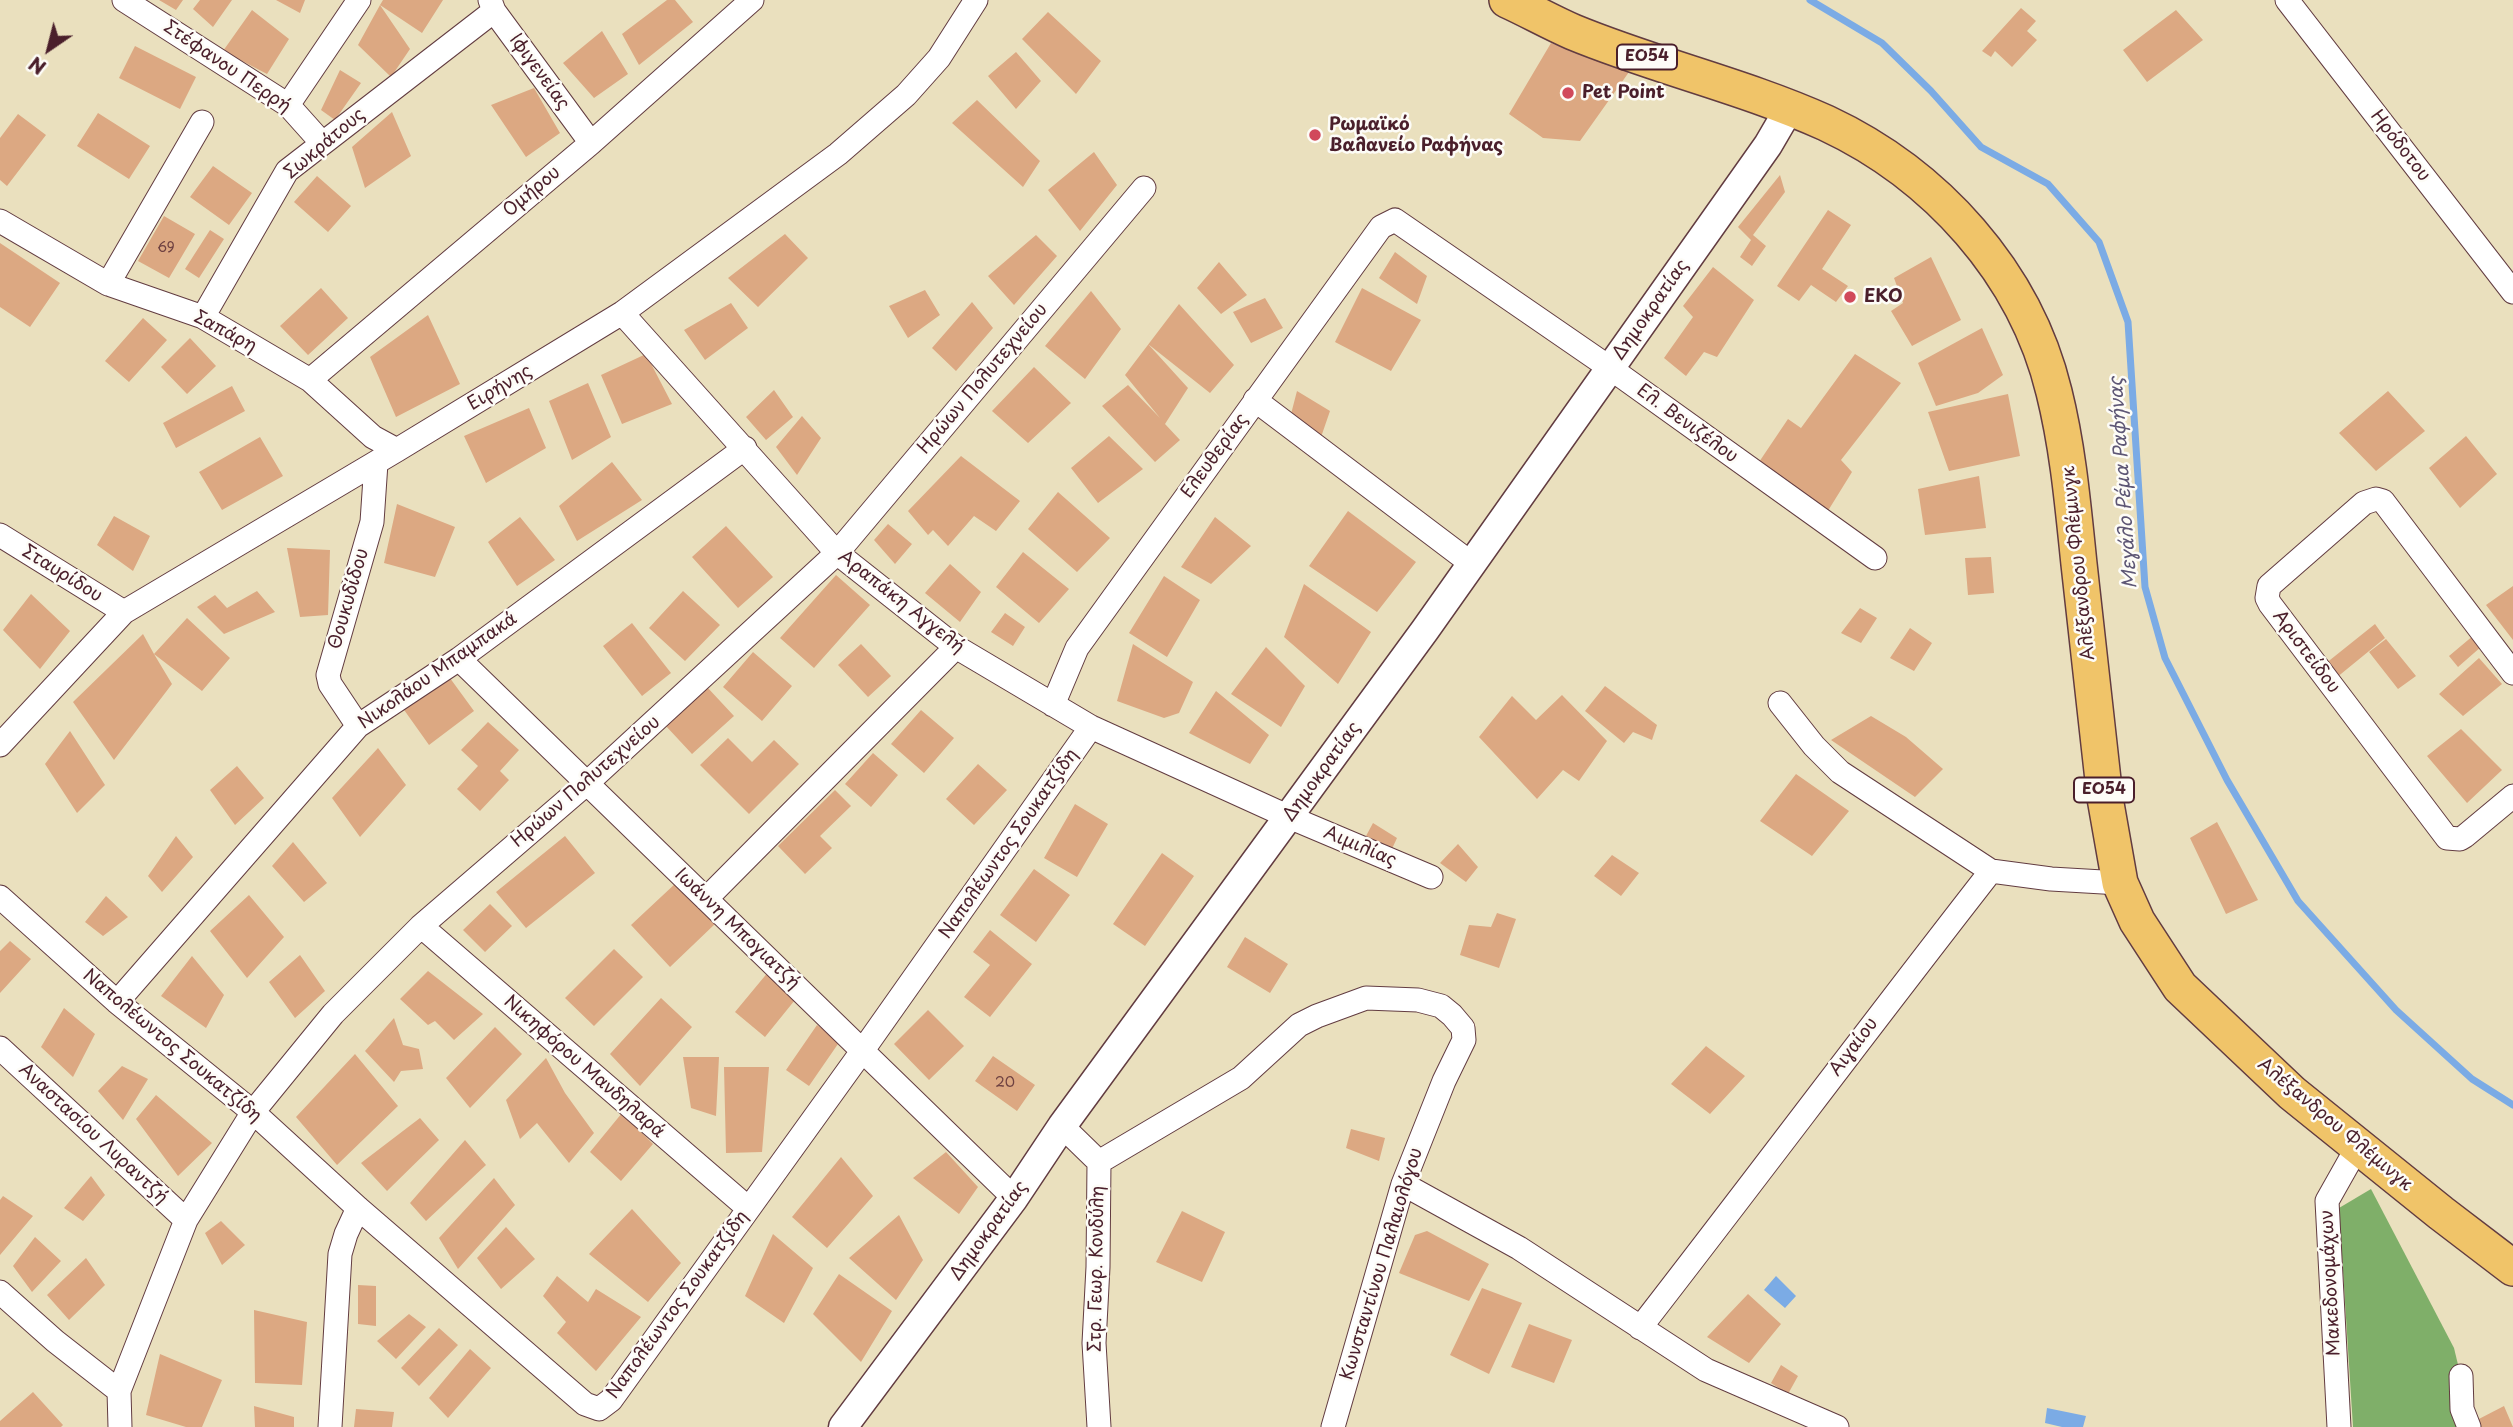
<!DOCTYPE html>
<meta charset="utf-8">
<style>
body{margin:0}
#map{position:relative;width:2513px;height:1427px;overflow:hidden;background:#eae0be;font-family:"Playpen Sans",sans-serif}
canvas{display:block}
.north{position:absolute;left:14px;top:14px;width:70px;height:70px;-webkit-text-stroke:5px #fdfcf7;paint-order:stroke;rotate:215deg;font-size:19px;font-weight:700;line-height:28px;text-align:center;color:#4a1f2b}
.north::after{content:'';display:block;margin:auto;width:24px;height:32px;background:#4a1f2b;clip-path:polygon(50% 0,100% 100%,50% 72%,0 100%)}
</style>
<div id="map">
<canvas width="2513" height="1427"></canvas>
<div class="north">N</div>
</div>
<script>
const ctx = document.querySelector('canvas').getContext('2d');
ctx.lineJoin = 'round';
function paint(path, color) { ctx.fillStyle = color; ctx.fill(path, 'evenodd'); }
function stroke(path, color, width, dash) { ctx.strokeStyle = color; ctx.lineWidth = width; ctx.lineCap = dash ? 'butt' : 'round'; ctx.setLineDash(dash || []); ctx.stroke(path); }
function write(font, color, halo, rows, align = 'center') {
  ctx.font = font + ' "Playpen Sans",sans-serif'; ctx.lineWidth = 5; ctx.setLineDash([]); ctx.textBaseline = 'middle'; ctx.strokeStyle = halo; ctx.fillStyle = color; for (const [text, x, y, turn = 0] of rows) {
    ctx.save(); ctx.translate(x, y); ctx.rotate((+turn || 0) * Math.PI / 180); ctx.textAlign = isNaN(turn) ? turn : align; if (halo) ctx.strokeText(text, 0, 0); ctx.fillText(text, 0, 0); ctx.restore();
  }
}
paint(new Path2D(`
 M2371,1189L2454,1348L2473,1427H2353L2339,1208Z`), '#7faf69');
paint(new Path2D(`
 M1776,1276L1796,1296L1785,1308L1764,1290Z
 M2047,1408L2086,1416L2083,1427H2062L2045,1423Z`), '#7babe5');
stroke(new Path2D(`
 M1810,0L1882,43L1931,91L1981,147L2048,184L2099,242L2128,322L2145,587L2165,658L2227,780L2298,901L2396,1010L2472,1079L2513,1105`), '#7babe5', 7);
paint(new Path2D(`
 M159,0H183L176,10Z
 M200,0H232L213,27L193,9Z
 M276,0H305L300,13Z
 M383,0H443L422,33L380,5Z
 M667,0H675L693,22L639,65L622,34Z
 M380,5L410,49L391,77L358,45Z
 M2021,8L2036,21L2027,31L2037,40L2012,67L1995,51L1991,57L1982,51Z
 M252,10L289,39L267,74L223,51Z
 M2176,10L2203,40L2147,82L2123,50Z
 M1048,12L1101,61L1076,94L1022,39Z
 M602,31L628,74L594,98L563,63Z
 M1551,43L1629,72L1580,141L1543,138L1509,114Z
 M135,46L196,77L180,109L119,78Z
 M1016,52L1041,81L1016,109L988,76Z
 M340,70L361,83L335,120L321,110Z
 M534,88L560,133L526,157L491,105Z
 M977,100L1040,161L1023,187L952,123Z
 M392,112L411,156L365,188L352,147Z
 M98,113L150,146L129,179L77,146Z
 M18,114L46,135L7,186L0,180V138Z
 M1094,152L1117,185L1080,231L1048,190Z
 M213,166L252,193L229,225L190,197Z
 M1780,175L1785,192L1753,235L1766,246L1752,266L1740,257L1751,240L1738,227Z
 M317,176L351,206L328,232L294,202Z
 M1828,210L1851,225L1822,269L1848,286L1836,302L1811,285L1799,301L1777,286Z
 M164,216L195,234L169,278L138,261Z
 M210,230L224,239L199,278L185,269Z
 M785,234L808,258L758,307L728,278Z
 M1036,235L1057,256L1014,305L988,276Z
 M0,243L60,283L30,327L0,307Z
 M1395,252L1427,276L1417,304L1379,278Z
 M1931,257L1961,320L1912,346L1891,311L1903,303L1894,278Z
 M1219,262L1247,295L1221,314L1197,288Z
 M1713,267L1754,300L1717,357L1704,352L1686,376L1664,358L1693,317L1683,306Z
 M321,288L348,318L308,355L280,326Z
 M1362,288L1421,320L1391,371L1335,342Z
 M925,290L940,315L908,338L889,306Z
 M1091,291L1121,329L1085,379L1045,346Z
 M1265,298L1283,328L1251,343L1233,312Z
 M972,302L993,328L956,371L932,348Z
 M731,303L748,328L705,360L684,330Z
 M1179,304L1234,365L1210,393L1148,344L1188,388L1165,424L1180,440L1155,462L1102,406L1128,385L1160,418L1125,375Z
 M428,315L460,384L396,417L370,357Z
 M143,318L167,340L129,382L105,361Z
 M1982,328L2003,375L1978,393L1936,406L1918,363Z
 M190,338L216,366L187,394L161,367Z
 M646,354L672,404L622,424L601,375Z
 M1855,354L1901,383L1841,460L1852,472L1826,514L1755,468L1788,419L1801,428Z
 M1034,367L1071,403L1028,443L992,411Z
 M588,383L611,437L572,460L549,401Z
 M232,386L245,411L176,448L163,423Z
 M774,390L793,417L766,440L746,417Z
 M1297,391L1330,411L1320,440L1291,414Z
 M2388,391L2425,431L2376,471L2339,433Z
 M2008,394L2020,456L1949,471L1928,412Z
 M529,408L546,448L486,483L464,436Z
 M802,416L821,438L797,475L776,447Z
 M1109,436L1143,469L1098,503L1071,468Z
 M2466,436L2497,474L2460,508L2429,468Z
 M260,437L283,476L222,510L199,472Z
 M961,456L1020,501L996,531L974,516L948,546L933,530L928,535L908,511Z
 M612,462L642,500L577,541L559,506Z
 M1979,476L1986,528L1925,535L1918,489Z
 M1058,492L1110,538L1077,572L1028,529Z
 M397,504L455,527L435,577L384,563Z
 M1348,511L1416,562L1377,612L1309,566Z
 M114,516L150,536L133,571L97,545Z
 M520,517L555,560L517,586L488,542Z
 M1215,517L1251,546L1211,584L1181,567Z
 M888,524L912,544L895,564L874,540Z
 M726,526L773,577L738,608L692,557Z
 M287,548L330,550L328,615L300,617Z
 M1023,552L1069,589L1039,623L996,587Z
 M1991,557L1994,593L1968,595L1965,558Z
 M950,564L981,592L960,622L925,593Z
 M836,575L870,605L814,668L780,638Z
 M1164,576L1200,600L1167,657L1129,633Z
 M1304,584L1371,632L1338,684L1284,637Z
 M2513,586V640L2486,605Z
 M257,591L275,612L224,634L197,607L215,595L227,608Z
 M683,591L720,625L685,661L649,628Z
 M31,594L70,631L40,669L3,630Z
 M1860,608L1877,618L1861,643L1841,633Z
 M1005,613L1025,627L1013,646L991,632Z
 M187,618L230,658L202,691L154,654L172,684L114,760L73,702L143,634L154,654Z
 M632,623L671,673L642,696L603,646Z
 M2375,624L2385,638L2336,678L2325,664Z
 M1910,628L1932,643L1914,671L1890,658Z
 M2474,635L2482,646L2458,667L2449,656Z
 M2386,639L2416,676L2398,689L2369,652Z
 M861,644L891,676L868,697L838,665Z
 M1133,644L1193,682L1179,713L1164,718L1117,701Z
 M1266,647L1305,686L1281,727L1231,694Z
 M753,652L792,686L762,721L723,687Z
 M2479,658L2502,684L2463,716L2439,694Z
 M447,674L474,711L429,745L402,707Z
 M1605,686L1657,725L1652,740L1633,732L1624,743L1585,711Z
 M707,687L734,716L692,754L665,725Z
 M1216,691L1269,735L1250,764L1189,733Z
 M1562,695L1607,741L1579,781L1563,770L1537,799L1479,737L1512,696L1536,720Z
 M921,710L954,738L924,773L891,744Z
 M1871,716L1906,737L1943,769L1915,797L1831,740Z
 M488,722L519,750L500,771L509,780L480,811L457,789L478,766L461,750Z
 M2461,729L2502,770L2467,803L2427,756Z
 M70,731L105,785L77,813L45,764Z
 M728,738L752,762L774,740L799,764L749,814L700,765Z
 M378,748L406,785L360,837L332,798Z
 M873,753L898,775L871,807L845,784Z
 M978,764L1007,790L974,825L946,799Z
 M237,766L264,798L235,825L210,790Z
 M1796,774L1849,811L1812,856L1760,821Z
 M835,790L851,806L820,836L832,848L805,874L778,846Z
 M1075,804L1108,824L1077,877L1044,858Z
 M2217,822L2258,900L2226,914L2190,838Z
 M1373,823L1397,838L1390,853L1366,836Z
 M176,836L193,857L162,892L148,876Z
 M565,836L595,873L526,928L496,892Z
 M293,842L327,883L304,902L272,866Z
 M1458,844L1478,867L1466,882L1440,863Z
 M1162,853L1194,876L1145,946L1113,924Z
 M1612,855L1639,873L1621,896L1594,876Z
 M1034,869L1070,895L1036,942L1000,915Z
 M677,882L716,923L670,967L631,925Z
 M249,895L284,937L247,978L210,931Z
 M106,896L128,917L103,936L85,922Z
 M490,904L512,926L485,952L463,930Z
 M1497,913L1516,919L1499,968L1460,955L1469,925L1491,927Z
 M990,930L1032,964L990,1017L964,997L990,965L973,952Z
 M1245,937L1288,964L1270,993L1227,967Z
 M10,941L31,959L0,993V951Z
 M614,949L643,977L594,1026L565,998Z
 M300,955L325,991L295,1018L269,982Z
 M192,956L224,995L206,1028L161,996Z
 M428,971L483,1014L454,1040L435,1021L428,1025L400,999Z
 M769,971L799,995L765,1037L735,1012Z
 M661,998L692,1027L640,1086L610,1054Z
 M64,1008L95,1034L73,1077L41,1047Z
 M928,1010L964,1046L929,1080L894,1044Z
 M394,1018L403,1045L419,1049L423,1069L401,1071L394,1082L365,1051Z
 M817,1025L840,1041L809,1086L786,1070Z
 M495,1027L522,1054L470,1108L446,1078Z
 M1706,1046L1745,1076L1710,1114L1671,1084Z
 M355,1054L398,1106L337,1165L296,1117Z
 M993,1056L1035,1085L1017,1111L975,1081Z
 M683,1057H719L716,1116L691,1108Z
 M546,1058L565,1093L594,1133L569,1163L537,1123L520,1139L506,1100Z
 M122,1066L148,1079L123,1120L98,1091Z
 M724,1067H769L762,1152L726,1153Z
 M156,1095L212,1143L178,1176L136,1119Z
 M622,1113L653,1144L621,1181L590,1152Z
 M420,1118L439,1140L387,1191L361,1163Z
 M1351,1129L1385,1138L1379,1161L1346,1148Z
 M465,1140L486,1165L426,1221L410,1203Z
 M946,1152L978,1187L959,1214L913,1178Z
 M841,1157L873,1196L827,1248L792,1217Z
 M91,1176L105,1195L83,1221L64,1208Z
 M494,1178L515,1205L458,1269L439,1238Z
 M3,1196L33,1216L0,1255V1200Z
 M632,1209L681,1263L648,1302L589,1254Z
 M1182,1211L1225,1232L1202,1282L1156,1262Z
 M899,1215L923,1260L896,1300L849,1258Z
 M221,1221L245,1245L222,1265L205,1233Z
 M506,1227L535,1259L501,1289L477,1258Z
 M1427,1231L1489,1264L1469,1301L1399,1273L1415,1235Z
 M773,1234L813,1268L784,1323L745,1296Z
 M35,1237L61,1261L32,1292L13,1266Z
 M86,1258L105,1285L69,1320L47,1295Z
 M839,1274L892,1311L861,1362L813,1314Z
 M557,1276L588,1302L596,1289L641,1317L596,1371L557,1333L566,1322L543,1296Z
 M358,1285L376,1286V1326L358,1324Z
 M1482,1288L1522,1303L1489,1374L1450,1355Z
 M1748,1294L1781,1324L1749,1363L1707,1337Z
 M254,1310L307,1322L302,1385L255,1383Z
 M409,1314L426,1327L396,1359L377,1341Z
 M1529,1324L1572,1340L1554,1383L1511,1367Z
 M439,1328L458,1345L419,1386L401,1368Z
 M470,1349L491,1368L448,1418L429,1398Z
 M160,1354L222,1380L202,1427H186L146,1415Z
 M1781,1365L1798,1376L1788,1394L1771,1383Z
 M33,1392L63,1425L61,1427H0V1421Z
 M254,1406L294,1417V1427H255Z
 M2504,1406L2513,1427H2477L2475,1421Z
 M356,1409L394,1412L392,1427H354Z`), '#dca882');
const minor = new Path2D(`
 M124,0L288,105L322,143
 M490,0L494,11L591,143
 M2287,0L2513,292
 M288,105L359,0
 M0,221L108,284L203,317L310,380L373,437L397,450
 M108,284L202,122
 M622,313L837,553L956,647L1091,727L1289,817L1431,877
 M203,317L287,171L494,11
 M310,380L591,143L752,0
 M1255,400L1472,564
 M0,535L124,612
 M459,659L1014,1198
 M2513,673L2383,501L2376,499L2364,503L2269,586L2267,598L2270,604L2447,838L2460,839L2465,836L2513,796
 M1780,703L1814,746L1840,772L1991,871
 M1053,705L1077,648L1381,227L1395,220L1610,368L1875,558
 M358,726L330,684L328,675L372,522L376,463
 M0,745L124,612L397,450L622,313L838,154L906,95L939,58L976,0
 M0,897L117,1002L253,1112L358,1208L585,1404L599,1409L611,1400L863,1050L1091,727
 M706,899L956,647
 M421,926L748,1208
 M117,1002L358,726L459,659L745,448
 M0,1048L186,1220
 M1062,1126L1099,1162L1098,1267L1094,1343L1099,1427
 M1099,1162L1241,1078L1299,1025L1317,1016L1366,998L1418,1000L1441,1006L1452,1015L1463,1028L1464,1040L1444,1081L1403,1184L1333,1427
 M1403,1184L1519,1248L1706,1370L1837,1427
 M0,1292L55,1341L119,1391
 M1640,1328C1758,1176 1873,1022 1991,871L2051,879L2120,883
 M2461,1376L2462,1409L2469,1427
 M120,1427L119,1391L186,1220L253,1112L333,1014L421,926L586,784L837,553L1144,188
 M330,1427L340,1254L346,1234L358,1208
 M2339,1427L2327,1201L2358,1146`);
const tertiary = new Path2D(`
 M843,1427L1014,1198L1062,1126L1425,630L1768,145L1789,109`);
const primary = new Path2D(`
 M1507,0C1529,10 1550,22 1573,32C1655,66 1744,86 1826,123C1935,174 2025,272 2054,392C2068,448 2073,506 2079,564C2088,642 2096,720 2105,798L2120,883L2137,921L2180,987L2292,1093L2441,1213L2513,1268`);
stroke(minor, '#623c41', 25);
stroke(tertiary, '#623c41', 31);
stroke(primary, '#623c41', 38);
stroke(minor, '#fff', 23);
stroke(tertiary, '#fff', 28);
stroke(primary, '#f0c469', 35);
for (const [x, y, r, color] of [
 [1568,93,7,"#d1495b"],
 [1315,135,7,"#d1495b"],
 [1850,297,7,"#d1495b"]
]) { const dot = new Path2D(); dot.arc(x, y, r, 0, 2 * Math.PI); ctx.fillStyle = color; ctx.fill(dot); stroke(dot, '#fdfcf7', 2.5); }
write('14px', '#6e4141', null, [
 ["69",166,248],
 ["20",1005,1083]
]);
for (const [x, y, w] of [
 [1647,57,60],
 [2104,790,60]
]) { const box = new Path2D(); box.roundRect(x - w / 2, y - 12.5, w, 25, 5); ctx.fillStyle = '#fdfcf7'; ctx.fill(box); stroke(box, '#4a1f2b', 2); }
write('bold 16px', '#4a1f2b', null, [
 ["ΕΟ54",1647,57],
 ["ΕΟ54",2104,790]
]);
write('18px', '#4a1f2b', '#fdfcf7', [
 ["Στέφανου Περρή",227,67,34],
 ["Ιφιγενείας",539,72,54],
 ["Σωκράτους",325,144,-40],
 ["Ηρόδοτου",2400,146,52],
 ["Ομήρου",532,192,-40],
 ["Δημοκρατίας",1651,310,-55],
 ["Σαπάρη",225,332,28],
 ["Ηρώων Πολυτεχνείου",983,379,-50],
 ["Ειρήνης",500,388,-31],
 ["Ελ. Βενιζέλου",1687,424,36],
 ["Ελευθερίας",1215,456,-54],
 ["Αλέξανδρου Φλέμινγκ",2079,563,-96],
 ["Σταυρίδου",62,574,32],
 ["Θουκυδίδου",349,599,-74],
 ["Αραπάκη Αγγελή",901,602,38],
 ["Αριστείδου",2306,652,53],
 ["Νικολάου Μπαμπακά",438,671,-35],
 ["Δημοκρατίας",1322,772,-54],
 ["Ηρώων Πολυτεχνείου",586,782,-41],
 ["Ναπολέωντος Σουκατζίδη",1009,844,-55],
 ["Αιμιλίας",1360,847,23],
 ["Ιωάννη Μπογιατζή",737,929,44],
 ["Ναπολέωντος Σουκατζίδη",172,1046,40],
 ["Αιγαίου",1854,1047,-53],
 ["Νικηφόρου Μανδηλαρά",584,1067,41],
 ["Αλέξανδρου Φλέμινγκ",2335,1125,40],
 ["Αναστασίου Λυραντζή",93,1134,43],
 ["Δημοκρατίας",989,1231,-54],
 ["Κωνσταντίνου Παλαιολόγου",1382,1264,-73],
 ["Στρ. Γεωρ. Κονδύλη",1097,1269,-89],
 ["Μακεδονομάχων",2331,1283,-93],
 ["Ναπολέωντος Σουκατζίδη",678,1305,-54]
]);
write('bold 18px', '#4a1f2b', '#fdfcf7', [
 ["Pet Point",1582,93],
 ["Ρωμαϊκό",1329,125],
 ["Βαλανείο Ραφήνας",1329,146],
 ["EKO",1864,297]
], 'left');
write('italic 19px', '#5e5775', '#fdfcf7', [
 ["Μεγάλο Ρέμα Ραφήνας",2124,483,-94]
]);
</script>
